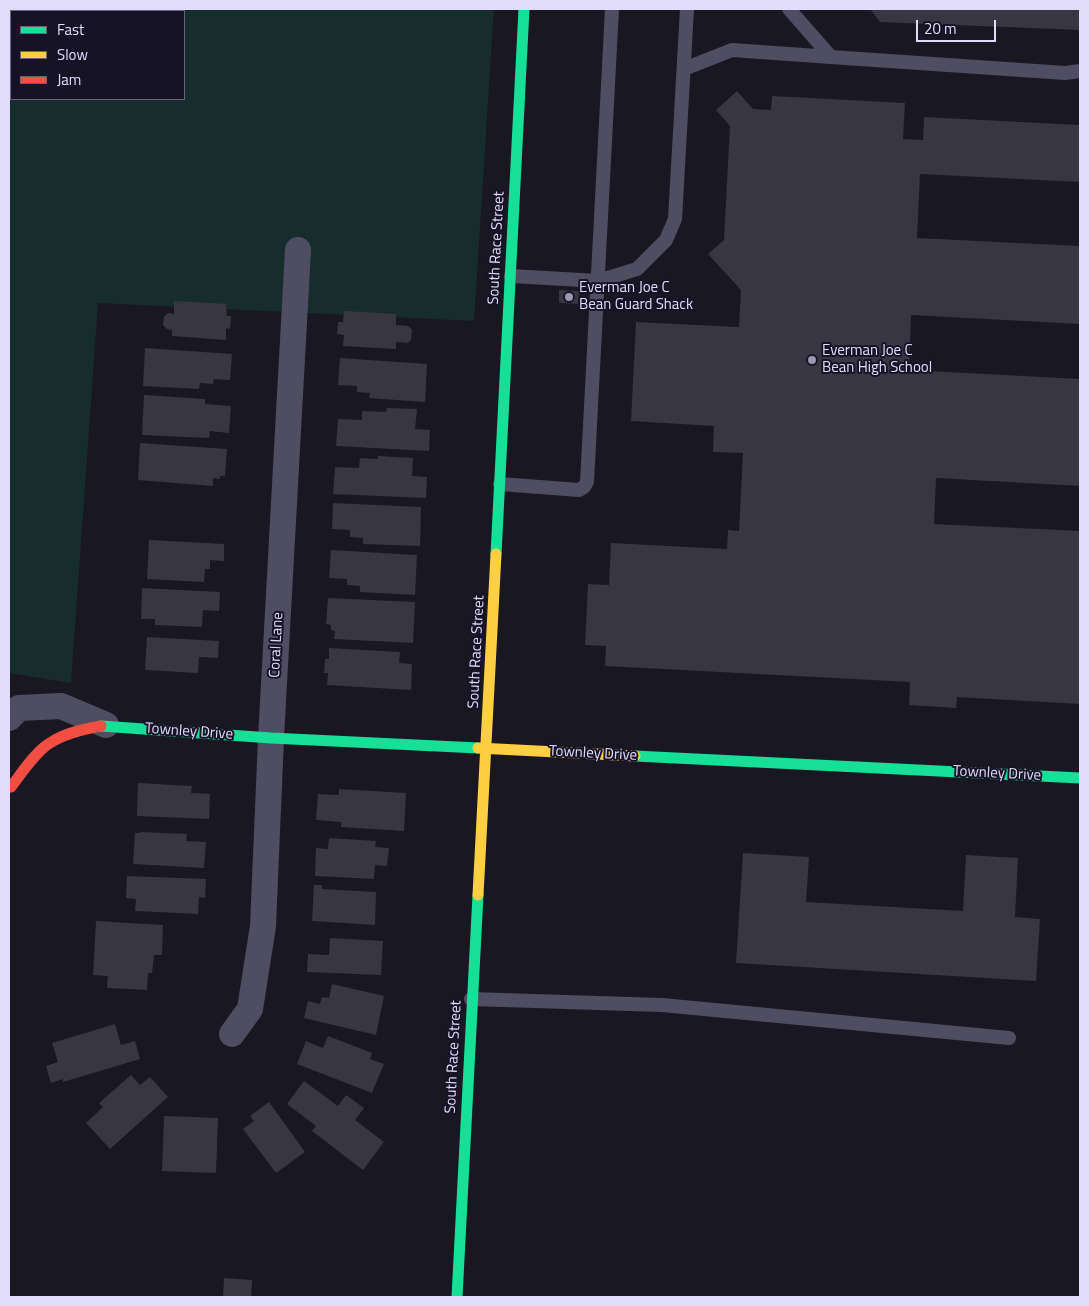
<!DOCTYPE html>
<style>
body{margin:0}
#map{position:relative;width:1089px;height:1306px;overflow:hidden;background:#191722;font-family:"Titillium Web",sans-serif}
canvas{display:block}
.frame{position:absolute;inset:0;border:10px solid #e0dcfa;pointer-events:none}
.legend{position:absolute;left:10px;top:10px;width:175px;height:90px;box-sizing:border-box;background:#161326;border:1px solid #67637b;margin:0;padding:6px 9px;list-style:none;font-size:15px;color:#e0dcfa}
.legend li{display:flex;align-items:center;gap:10px;height:25px}
.legend b{width:25px;border:1px solid #67637b}
.scale{position:absolute;left:916px;top:20px;width:80px;height:22px;box-sizing:border-box;border:2px solid #e0dcfa;border-top:0;padding-left:6px;font-size:15px;line-height:18px;white-space:nowrap;color:#e0dcfa;-webkit-text-stroke:4px #161326;paint-order:stroke}
</style>
<div id="map">
<canvas width="1089" height="1306"></canvas>
<div class="frame"></div>
<ul class="legend">
<li><b style="height:6px;background:#16e098"></b>Fast</li>
<li><b style="height:6px;background:#ffcf43"></b>Slow</li>
<li><b style="height:6px;background:#f24e42"></b>Jam</li>
</ul>
<div class="scale">20 m</div>
</div>
<script>
const ctx = document.querySelector('canvas').getContext('2d');
ctx.lineJoin = 'round';
function paint(path, color) { ctx.fillStyle = color; ctx.fill(path, 'evenodd'); }
function stroke(path, color, width, dash) { ctx.strokeStyle = color; ctx.lineWidth = width; ctx.lineCap = dash ? 'butt' : 'round'; ctx.setLineDash(dash || []); ctx.stroke(path); }
function write(font, color, halo, rows, align = 'center') {
  ctx.font = font + ' "Titillium Web",sans-serif'; ctx.lineWidth = 4; ctx.setLineDash([]); ctx.textBaseline = 'middle'; ctx.strokeStyle = halo; ctx.fillStyle = color; for (const [text, x, y, turn = 0] of rows) {
    ctx.save(); ctx.translate(x, y); ctx.rotate((+turn || 0) * Math.PI / 180); ctx.textAlign = isNaN(turn) ? turn : align; if (halo) ctx.strokeText(text, 0, 0); ctx.fillText(text, 0, 0); ctx.restore();
  }
}
paint(new Path2D(`
 M9,9H494L474,321L98,303L71,683L9,673ZM11,11H184V99H11Z`), '#172c2c');
paint(new Path2D(`
 M870,9H1080V30L880,22Z
 M737,91L753,109L771,110L772,96L905,103L903,139L923,140L924,117L1080,125V182L920,174L917,238L1080,246V324L911,315L909,370L1080,379V486L936,478L934,524L1080,531V704L957,697L956,708L909,705L910,682L605,666L606,646L585,645L588,584L609,585L611,543L727,549L728,530L739,531L743,453L713,452L714,426L631,421L636,322L739,327L741,290L708,254L724,240L730,126L716,110Z
 M559,290L579,291L578,304L559,303Z
 M174,301L226,304L227,316H231L230,329L226,328V340L172,336V330L167,329L163,325L164,317L168,313L174,314Z
 M344,311L396,314V325L408,326L412,330L411,340L408,343L396,342V349L343,346L344,335L337,334L338,322H343Z
 M145,348L232,354L230,380L214,379L213,384L200,383L199,389L143,386Z
 M340,358L427,364L425,402L369,398L370,393L357,392V386L338,385Z
 M144,395L205,399V404L231,406L229,433L210,431L209,438L142,435Z
 M387,408L417,409L415,429L430,430L429,451L336,446L338,419L362,420V411L386,412Z
 M140,443L227,449L225,476H220V479L213,478V486L138,480Z
 M378,456L413,458L412,476L427,477L426,498L333,494L335,467L359,468L360,458L378,459Z
 M333,503L421,507L420,546L363,544V538L350,537V530L332,529Z
 M149,540L224,544V561L210,560V569H205L204,582L147,579Z
 M331,550L417,555L415,595L360,592V586L347,585V579L329,578Z
 M142,588L220,592L219,611L203,610L202,627L155,625V619H141Z
 M328,598L415,602L413,643L334,639L335,631L331,630V625L326,624Z
 M147,637L219,641L218,658L199,657L198,673L145,670Z
 M329,648L400,652L399,663L412,664L411,690L327,685L328,673H324L325,659H329Z
 M138,783L192,786L191,793L210,794L209,819L137,816Z
 M339,789L406,793L404,831L341,827V822L316,820L318,794L339,795Z
 M140,832L187,834L186,841L206,842L204,868L133,864L135,833H140Z
 M329,838L376,841L375,847L389,848L387,866L375,865L374,879L315,876L316,848L328,849Z
 M743,853L809,857L806,902L963,911L966,855L1018,858L1015,917L1040,919L1036,981L736,963Z
 M127,876L206,879L205,898L199,897L198,914L135,911L136,899L126,898Z
 M314,885H322V889L376,892L375,925L312,921Z
 M96,921L163,925L162,955H154L152,973H148L147,990L107,988L108,976L93,975Z
 M330,938L383,941L381,975L307,972L308,954L329,955Z
 M332,984L384,996L376,1035L304,1018L308,1001L320,1004L322,997L329,998Z
 M115,1024L121,1045L135,1041L140,1059L63,1082V1079L51,1083L46,1066L58,1062L52,1043Z
 M328,1036L372,1053L370,1059L384,1064L372,1093L297,1064L306,1041L323,1048Z
 M131,1075L140,1085L150,1077L168,1097L110,1149L86,1123L103,1107L99,1103Z
 M304,1081L338,1106L346,1095L364,1108L355,1120L384,1142L363,1170L312,1131L316,1126L287,1104Z
 M269,1102L305,1152L276,1173L243,1129L254,1121L250,1116Z
 M164,1116L218,1118L216,1173L162,1171Z
 M224,1278L252,1280L251,1297H223Z`), '#383643');
stroke(new Path2D(`
 M789,9L831,57L1065,73L1080,71
 M684,69L732,50L831,57
 M511,276L598,281L637,269L666,240L675,219L687,9
 M500,484L579,490L584,487L587,482L612,9
 M471,999L662,1005L1009,1038`), '#4f4d61', 14);
stroke(new Path2D(`
 M9,718L19,708L61,706L106,725
 M232,1034L250,1009L263,926L271,738L298,250`), '#4f4d61', 26);
stroke(new Path2D(`
 M496,554L524,9
 M101,726L271,738L478,748
 M635,756L1080,778
 M457,1297L478,895`), '#16e098', 11);
stroke(new Path2D(`
 M478,748L635,756
 M478,895L496,554`), '#ffcf43', 11);
stroke(new Path2D(`
 M9,784L11,787C21,774 36,751 50,743C65,733 84,729 101,726`), '#f24e42', 11);
for (const [x, y, r, color] of [
 [569,297,5,"#9a97ae"],
 [812,360,5,"#9a97ae"]
]) { const dot = new Path2D(); dot.arc(x, y, r, 0, 2 * Math.PI); ctx.fillStyle = color; ctx.fill(dot); stroke(dot, '#161326', 2); }
write('15px', '#e0dcfa', '#161326', [
 ["South Race Street",497,248,-87],
 ["Coral Lane",277,645,-87],
 ["South Race Street",477,652,-87],
 ["Townley Drive",189,732,4],
 ["Townley Drive",593,754,3],
 ["Townley Drive",997,774,3],
 ["South Race Street",454,1057,-87]
]);
write('15px', '#e0dcfa', '#161326', [
 ["Everman Joe C",579,288],
 ["Bean Guard Shack",579,305],
 ["Everman Joe C",822,351],
 ["Bean High School",822,368]
], 'left');
</script>
